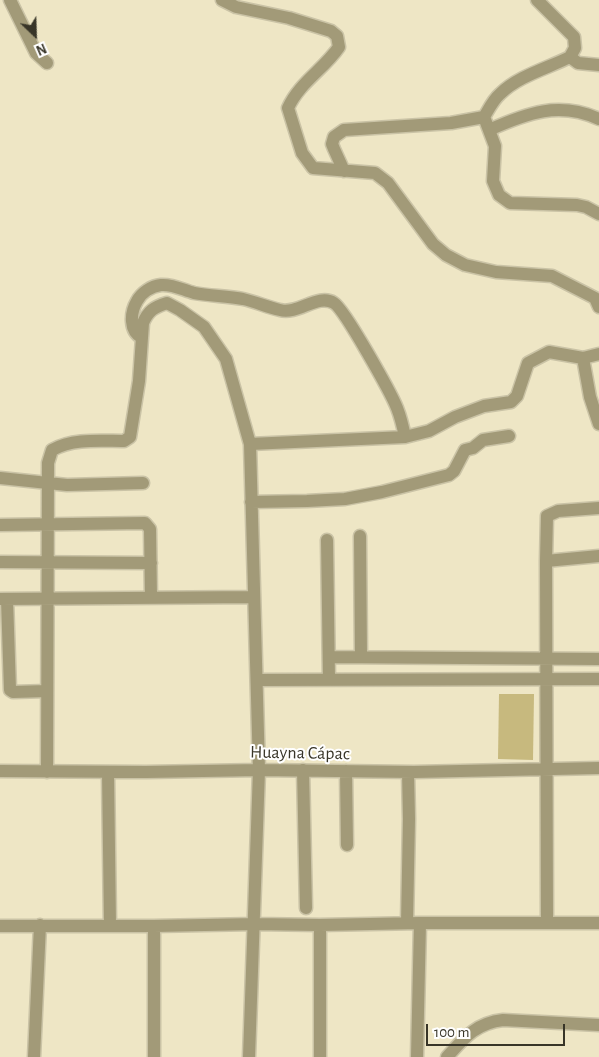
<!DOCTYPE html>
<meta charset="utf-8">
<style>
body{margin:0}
#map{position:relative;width:599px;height:1057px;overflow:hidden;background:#eee6c5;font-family:"Alegreya Sans",sans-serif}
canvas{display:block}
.north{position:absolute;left:10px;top:10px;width:50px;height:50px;-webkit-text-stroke:4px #fff;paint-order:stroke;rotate:156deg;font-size:14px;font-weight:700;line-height:20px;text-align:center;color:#383528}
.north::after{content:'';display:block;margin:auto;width:18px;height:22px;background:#383528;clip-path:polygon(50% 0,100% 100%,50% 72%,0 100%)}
.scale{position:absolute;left:426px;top:1024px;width:139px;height:22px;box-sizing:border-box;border:2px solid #383528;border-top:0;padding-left:6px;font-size:15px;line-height:18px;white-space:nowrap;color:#383528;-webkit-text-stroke:4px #fff;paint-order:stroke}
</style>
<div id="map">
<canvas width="599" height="1057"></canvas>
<div class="north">N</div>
<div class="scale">100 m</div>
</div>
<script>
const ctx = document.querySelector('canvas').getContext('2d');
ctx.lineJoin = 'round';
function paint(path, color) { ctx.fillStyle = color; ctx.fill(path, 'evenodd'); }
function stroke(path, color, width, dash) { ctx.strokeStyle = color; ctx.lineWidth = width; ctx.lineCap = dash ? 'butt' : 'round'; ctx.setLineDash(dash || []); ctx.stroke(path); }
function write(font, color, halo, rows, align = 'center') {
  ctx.font = font + ' "Alegreya Sans",sans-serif'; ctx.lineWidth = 4; ctx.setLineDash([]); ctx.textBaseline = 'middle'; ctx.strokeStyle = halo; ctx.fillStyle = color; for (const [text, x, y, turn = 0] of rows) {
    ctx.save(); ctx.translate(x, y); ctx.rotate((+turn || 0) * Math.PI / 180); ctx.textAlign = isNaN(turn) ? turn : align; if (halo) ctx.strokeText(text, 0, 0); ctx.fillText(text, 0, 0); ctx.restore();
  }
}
paint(new Path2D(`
 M499,694H534L533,760L498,759Z`), '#c7b97e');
const minor = new Path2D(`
 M10,0L36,53L47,63
 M222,0L236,7L289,18L331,31L337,36L339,47C324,69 299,83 288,108L302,153L313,168L375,173L388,183L433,244L446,255L465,265L496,272L552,276L595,298L599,307
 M537,0L574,37L575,48L570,57C548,68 518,76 500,94C493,100 489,109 484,117L495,146L493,181L499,195L510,203L577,205L586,207L599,214
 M570,57L578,63L599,65
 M489,130C527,113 559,101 599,119
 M344,171L334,149L332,144L334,137L344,130L451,123L484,117
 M142,338C129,331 130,313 137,301C141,293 151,286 161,285C173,284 183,290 194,293C210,296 227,296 243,299C256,302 267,307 280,310C298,315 318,293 334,303C345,310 391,393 397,408C401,418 403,427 405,437
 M583,358L590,397L599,424
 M250,444L405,437L429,431L455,417L484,406L511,402L517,396L528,363L549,352L583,358L599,354
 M0,478L67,485L143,483
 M251,502L307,501L345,499L382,492L449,475L454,471L465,450L473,448L483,440L509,436
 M0,525L145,523L150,529L151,598
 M360,536L361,657
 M327,540L329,680
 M546,561L599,556
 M0,562L151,563
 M0,599L254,597
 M7,599L10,690L13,692L47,691
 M329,657L599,659
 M258,680L599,679
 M303,770L306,908
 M0,771L146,772L259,770L414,772L599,768
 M346,771L347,845
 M47,772L48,463L52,450C73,438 101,441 124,441L130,437L139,381L143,323C148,311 154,307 167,303L180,310L204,327L226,359L250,444L259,770L249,1057
 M108,772L110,925
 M547,922L546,561L547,516L558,511L599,508
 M407,923L409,819L408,772
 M320,925V1057
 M0,926H154L255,924L320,925L420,923H599
 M34,1057L40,925
 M154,1057V926
 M417,1057L420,923
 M447,1057C464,1038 476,1023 503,1020L599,1025`);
stroke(minor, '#cac3a6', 15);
stroke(minor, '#a29a78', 12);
write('18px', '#383528', '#fff', [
 ["Huayna Cápac",300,753,1]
]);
</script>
